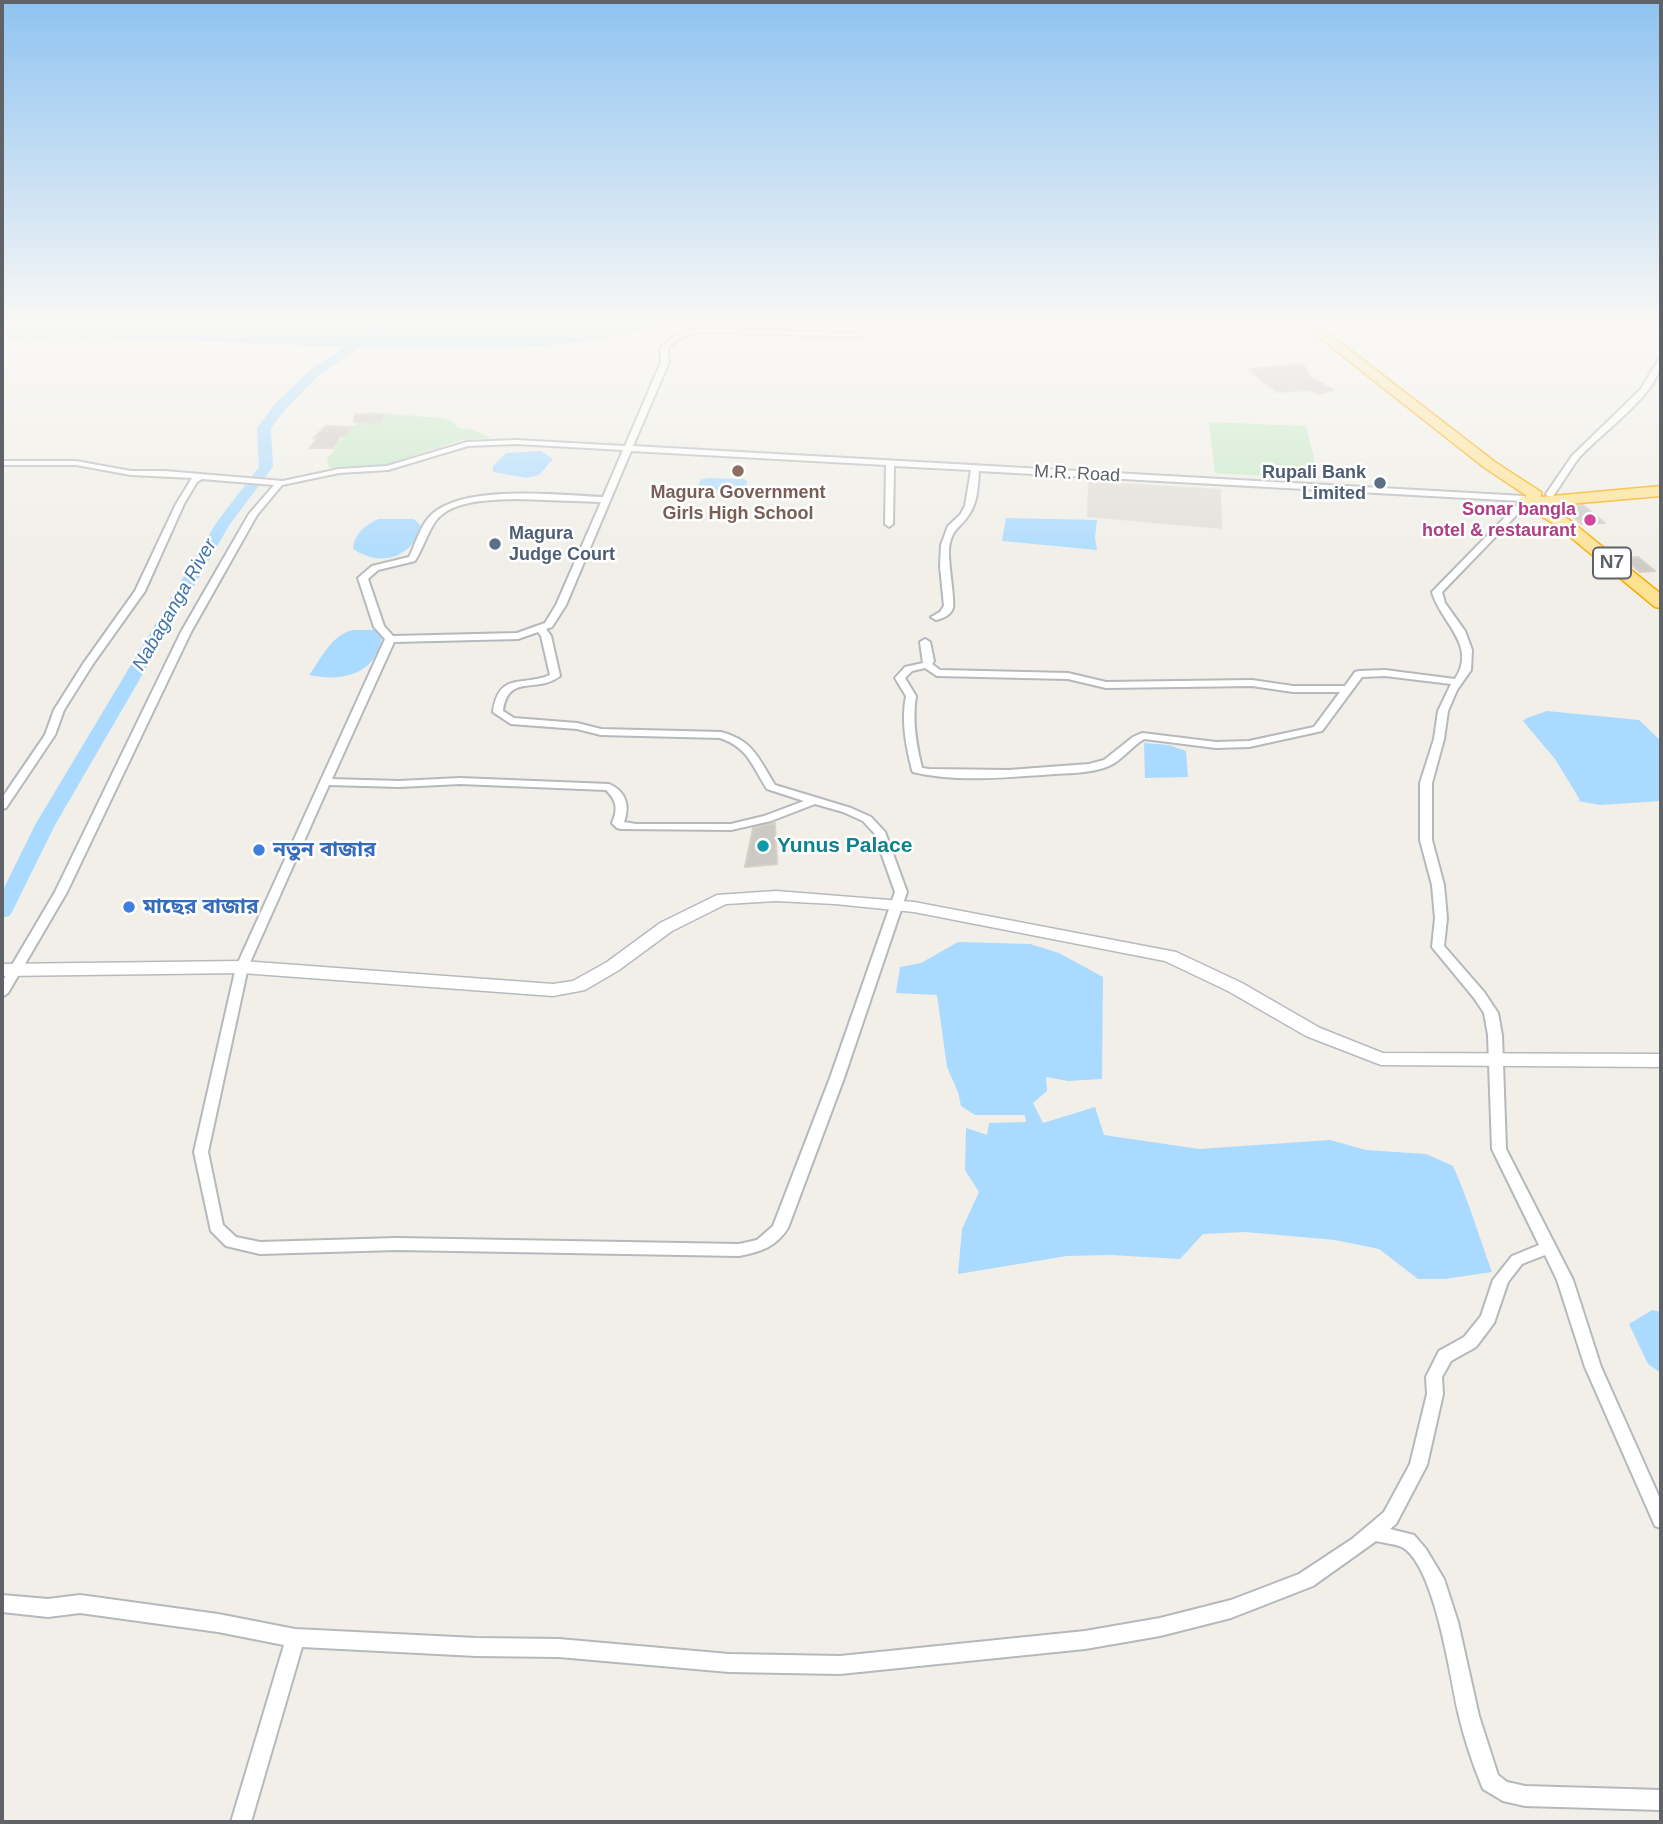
<!DOCTYPE html>
<meta charset="utf-8">
<style>
body{margin:0}
#map{position:relative;width:1663px;height:1824px;overflow:hidden;background:#f1efe8;font-family:Arial,sans-serif}
canvas{display:block}
.frame{position:absolute;inset:0;border:4px solid #5f6368;pointer-events:none}
</style>
<div id="map">
<canvas width="1663" height="1824"></canvas>
<div class="frame"></div>
</div>
<script>
const ctx = document.querySelector('canvas').getContext('2d');
ctx.lineJoin = 'round';
function paint(path, color) { ctx.fillStyle = color; ctx.fill(path, 'evenodd'); }
function stroke(path, color, width, dash) { ctx.strokeStyle = color; ctx.lineWidth = width; ctx.lineCap = dash ? 'butt' : 'round'; ctx.setLineDash(dash || []); ctx.stroke(path); }
function write(font, color, halo, rows, align = 'center') {
  ctx.font = font + ' Arial,"Noto Sans Bengali",sans-serif'; ctx.lineWidth = 5; ctx.setLineDash([]); ctx.textBaseline = 'middle'; ctx.strokeStyle = halo; ctx.fillStyle = color; for (const [text, x, y, turn = 0] of rows) {
    ctx.save(); ctx.translate(x, y); ctx.rotate((+turn || 0) * Math.PI / 180); ctx.textAlign = isNaN(turn) ? turn : align; if (halo) ctx.strokeText(text, 0, 0); ctx.fillText(text, 0, 0); ctx.restore();
  }
}
paint(new Path2D(`
 M1088,481L1221,489L1222,529L1087,517Z`), '#e1ded6');
paint(new Path2D(`
 M368,412L444,418L452,421L458,428L473,430L492,438L461,440L384,466L329,468L327,457L331,455L338,443Z
 M1209,422L1306,426L1319,479L1215,473Z`), '#c5e8c5');
paint(new Path2D(`
 M2,323H666C582,351 496,348 409,348C273,347 138,334 2,339Z
 M541,451L553,459L539,475L526,478L493,472V466L506,453Z
 M709,478L744,479L747,481V486L740,492C723,490 712,492 698,485L701,479Z
 M1006,518L1097,520L1095,538L1097,550L1002,541Z
 M378,519H414L423,528C408,559 381,567 353,549C354,534 364,526 378,519Z
 M353,630H375L382,638C375,675 342,682 309,675C321,659 332,634 353,630Z
 M1547,711L1639,720L1661,741V801L1600,805L1578,801L1580,800L1555,759L1523,721L1527,718Z
 M1144,743L1169,745L1186,751L1188,777L1145,778Z
 M958,942L1030,944L1059,953L1103,977L1102,1079L1068,1081L1046,1077L1047,1091L1033,1103L1043,1123L1095,1107L1104,1135L1199,1149L1330,1140L1366,1150L1426,1154L1453,1166C1469,1201 1479,1237 1492,1272L1445,1279H1418L1379,1249L1335,1240L1245,1232L1203,1234L1180,1259L1111,1255L1067,1256L958,1274L962,1229L979,1192L965,1170L966,1128L987,1135L989,1123L1026,1122L1025,1115H975L961,1106L958,1092L947,1067L937,995L896,993L900,967L921,963Z
 M1652,1310L1661,1312V1373L1648,1364L1629,1324Z`), '#aadaff');
paint(new Path2D(`
 M371,330L381,333L319,375L284,411L271,428L273,467L230,524L55,825L12,912L9,916L2,918V892L35,825L216,523L259,467L257,428L274,405L311,369Z`), '#aadaff');
const building = new Path2D(`
 M1303,364L1310,377L1334,390L1318,394L1310,390L1277,392L1252,374H1256L1250,369Z
 M355,414L385,415L379,424L354,422Z
 M326,426L353,427L344,436H341L333,448H310L317,438H313Z
 M1583,505L1605,523L1581,524L1564,507Z
 M1638,557L1655,571L1640,572L1623,558Z
 M775,823L777,864L745,867L753,828Z`);
paint(building, '#cccac5');
stroke(building, '#d6d1c6', 2);
const street = new Path2D(`
 M699,328L860,333L863,335L860,337L699,332L682,337L668,348L669,362L633,446L1524,496L1530,501L1442,592L1445,603L1465,631L1472,650L1471,670L1457,690L1448,711L1444,739L1432,783V840L1444,885L1447,918L1444,946L1484,992L1498,1013L1502,1035L1506,1149L1573,1280L1601,1367L1661,1501V1528L1655,1526L1585,1367L1557,1280L1545,1255L1522,1264L1508,1282L1494,1323L1476,1347L1451,1361L1442,1377L1443,1394L1427,1465L1396,1524L1390,1529L1414,1535L1426,1549L1444,1579L1458,1622L1479,1716L1498,1775L1507,1782L1525,1786L1661,1790V1810L1525,1806L1503,1801L1483,1789C1473,1765 1464,1738 1458,1712C1450,1676 1435,1566 1402,1547C1395,1544 1384,1543 1376,1541L1313,1586L1231,1618L1160,1636L1085,1649L840,1674L729,1672L559,1657L476,1656L302,1647L251,1822H231L284,1645L218,1632L80,1613L48,1617L2,1612V1595L48,1599L80,1595L218,1614L295,1629L476,1638L559,1639L729,1654L840,1656L1085,1631L1160,1618L1231,1600L1299,1574L1352,1539L1384,1512L1410,1464L1427,1394L1426,1377L1439,1351L1464,1337L1481,1316L1493,1280L1512,1256L1539,1245L1492,1149L1488,1035L1484,1013L1474,998L1432,947L1435,918L1432,885L1420,840V783L1434,739L1438,711L1451,684L1385,676L1362,677L1322,731L1249,747L1216,748L1144,739C1131,747 1122,760 1109,766C1093,773 1072,773 1055,774C1009,777 958,783 913,772L912,770C906,746 901,721 906,696L895,678L905,667L923,663L920,642L925,639L930,642L934,661L932,664L940,670L1068,673L1106,682L1252,680L1293,686H1345L1355,672L1359,671L1385,670L1455,679C1478,645 1440,622 1432,592L1521,501L979,471C978,485 978,500 970,513C961,529 952,526 949,549C948,563 955,600 953,608C950,616 943,618 936,620L931,617L940,612L944,606L940,566L941,545L948,526L960,515L965,506L971,470L894,466L893,524L889,527L885,524L886,465L631,451L566,605L552,627L546,629L551,636L560,676C537,694 508,673 503,711L514,718L577,723L601,729L721,732C754,741 758,758 775,785L851,808L871,817L885,832L907,892L844,1078L788,1228C776,1247 760,1252 739,1256L397,1250L260,1254L226,1246L211,1231L194,1152L236,967L385,639L374,627L358,578L372,566L409,557C416,544 420,525 432,514C466,484 559,495 603,497L623,450L516,444L468,446L388,470L339,473L282,485L257,515L191,632L67,892L8,993L2,997V982L55,892L181,632L249,514L274,485L202,479L197,482L184,504L145,591L93,664L64,710L55,735L6,808L2,809V798L45,735L54,710L83,664L135,591L176,504L192,478L131,475L76,465H2V461H76L131,471H165L283,481L339,469L387,466L467,442L516,440L625,446L661,362L660,348L677,334ZM517,499L601,502L556,605L545,623L517,633L393,636L384,626L368,579L378,570L415,561C423,548 427,534 435,522C451,499 492,500 517,499ZM538,632L541,636L550,675C522,687 499,671 493,712L511,724L577,729L601,735L720,738C749,748 752,766 767,789L804,801L764,816L731,824H636L624,822C630,806 626,791 609,784L460,778L399,781L332,779L394,642L518,639ZM925,668L937,676L1068,679L1106,688L1252,686L1293,692H1340L1314,727L1249,741L1216,742L1142,733L1133,737L1104,760L1089,764L1009,770L929,769L922,768C916,744 912,720 916,696L905,678L912,671ZM460,784L606,790C617,801 618,809 612,823L617,828L621,829L731,830L771,821L815,804L843,812L863,821L874,833L895,892L830,1078L773,1226L757,1240L739,1244L397,1238L260,1242L236,1237L223,1225L208,1152L248,967L329,785L399,787Z
 M1658,360H1661C1661,393 1599,434 1578,459C1569,471 1562,484 1553,496H1547L1546,494L1572,456L1641,389Z`);
const secondary = new Path2D(`
 M776,891L914,902L1176,952L1242,983L1320,1028L1383,1053L1661,1054V1067L1381,1065L1306,1036L1228,991L1165,961L914,912L835,904L776,901L726,904L672,931L619,970L585,990L553,996L242,973L2,976V964L242,961L553,984L573,981L607,962L660,923L717,895Z`);
const highway = new Path2D(`
 M1301,323H1315L1495,462L1541,492V497L1661,486V496L1545,506L1568,519L1661,594V608L1655,607L1556,525L1520,504L1518,501L1520,498L1527,496L1485,468Z`);
stroke(street, '#b5b8bc', 4);
stroke(secondary, '#b6babf', 3);
stroke(highway, '#f9ab00', 3);
paint(street, '#fff');
paint(secondary, '#fff');
paint(highway, '#fde293');
const sky = ctx.createLinearGradient(0, 0, 0, 578);
sky.addColorStop(0, '#8fc3f1');
sky.addColorStop(0.56, '#f9f8f5');
sky.addColorStop(1, '#f9f8f500');
ctx.fillStyle = sky;
ctx.fillRect(0, 0, 1663, 578);
for (const [x, y, r, color] of [
 [738,471,7,"#8d6e63"],
 [1380,483,7,"#5c6f8a"],
 [1590,520,7,"#d1479c"],
 [495,544,7,"#5c6f8a"],
 [763,846,7,"#0f9aa8"],
 [259,850,7,"#3f7fe0"],
 [129,907,7,"#3f7fe0"]
]) { const dot = new Path2D(); dot.arc(x, y, r, 0, 2 * Math.PI); ctx.fillStyle = color; ctx.fill(dot); stroke(dot, '#fff', 2.5); }
write('bold 18px', '#4e5e75', '#fff', [
 ["Rupali Bank",1366,473],
 ["Limited",1366,494],
 ["Magura",509,534,"left"],
 ["Judge Court",509,555,"left"]
], 'right');
write('18px', '#5f6368', '#fff', [
 ["M.R. Road",1077,474,3]
]);
write('bold 18px', '#785e54', '#fff', [
 ["Magura Government",738,493],
 ["Girls High School",738,514]
]);
write('bold 18px', '#b23c85', '#fff', [
 ["Sonar bangla",1576,510],
 ["hotel & restaurant",1576,531]
], 'right');
for (const [x, y, w] of [
 [1612,563,38]
]) { const box = new Path2D(); box.roundRect(x - w / 2, y - 15.5, w, 31, 5); ctx.fillStyle = '#fff'; ctx.fill(box); stroke(box, '#5f6368', 2); }
write('bold 19px', '#5f6368', null, [
 ["N7",1612,563]
]);
write('italic 19px', '#4174aa', '#fff', [
 ["Nabaganga River",175,605,-60]
]);
write('bold 21px', '#0d838f', '#fff', [
 ["Yunus Palace",777,846]
], 'left');
write('bold 21px', '#366cbe', '#fff', [
 ["নতুন বাজার",273,850],
 ["মাছের বাজার",143,907]
], 'left');
</script>
